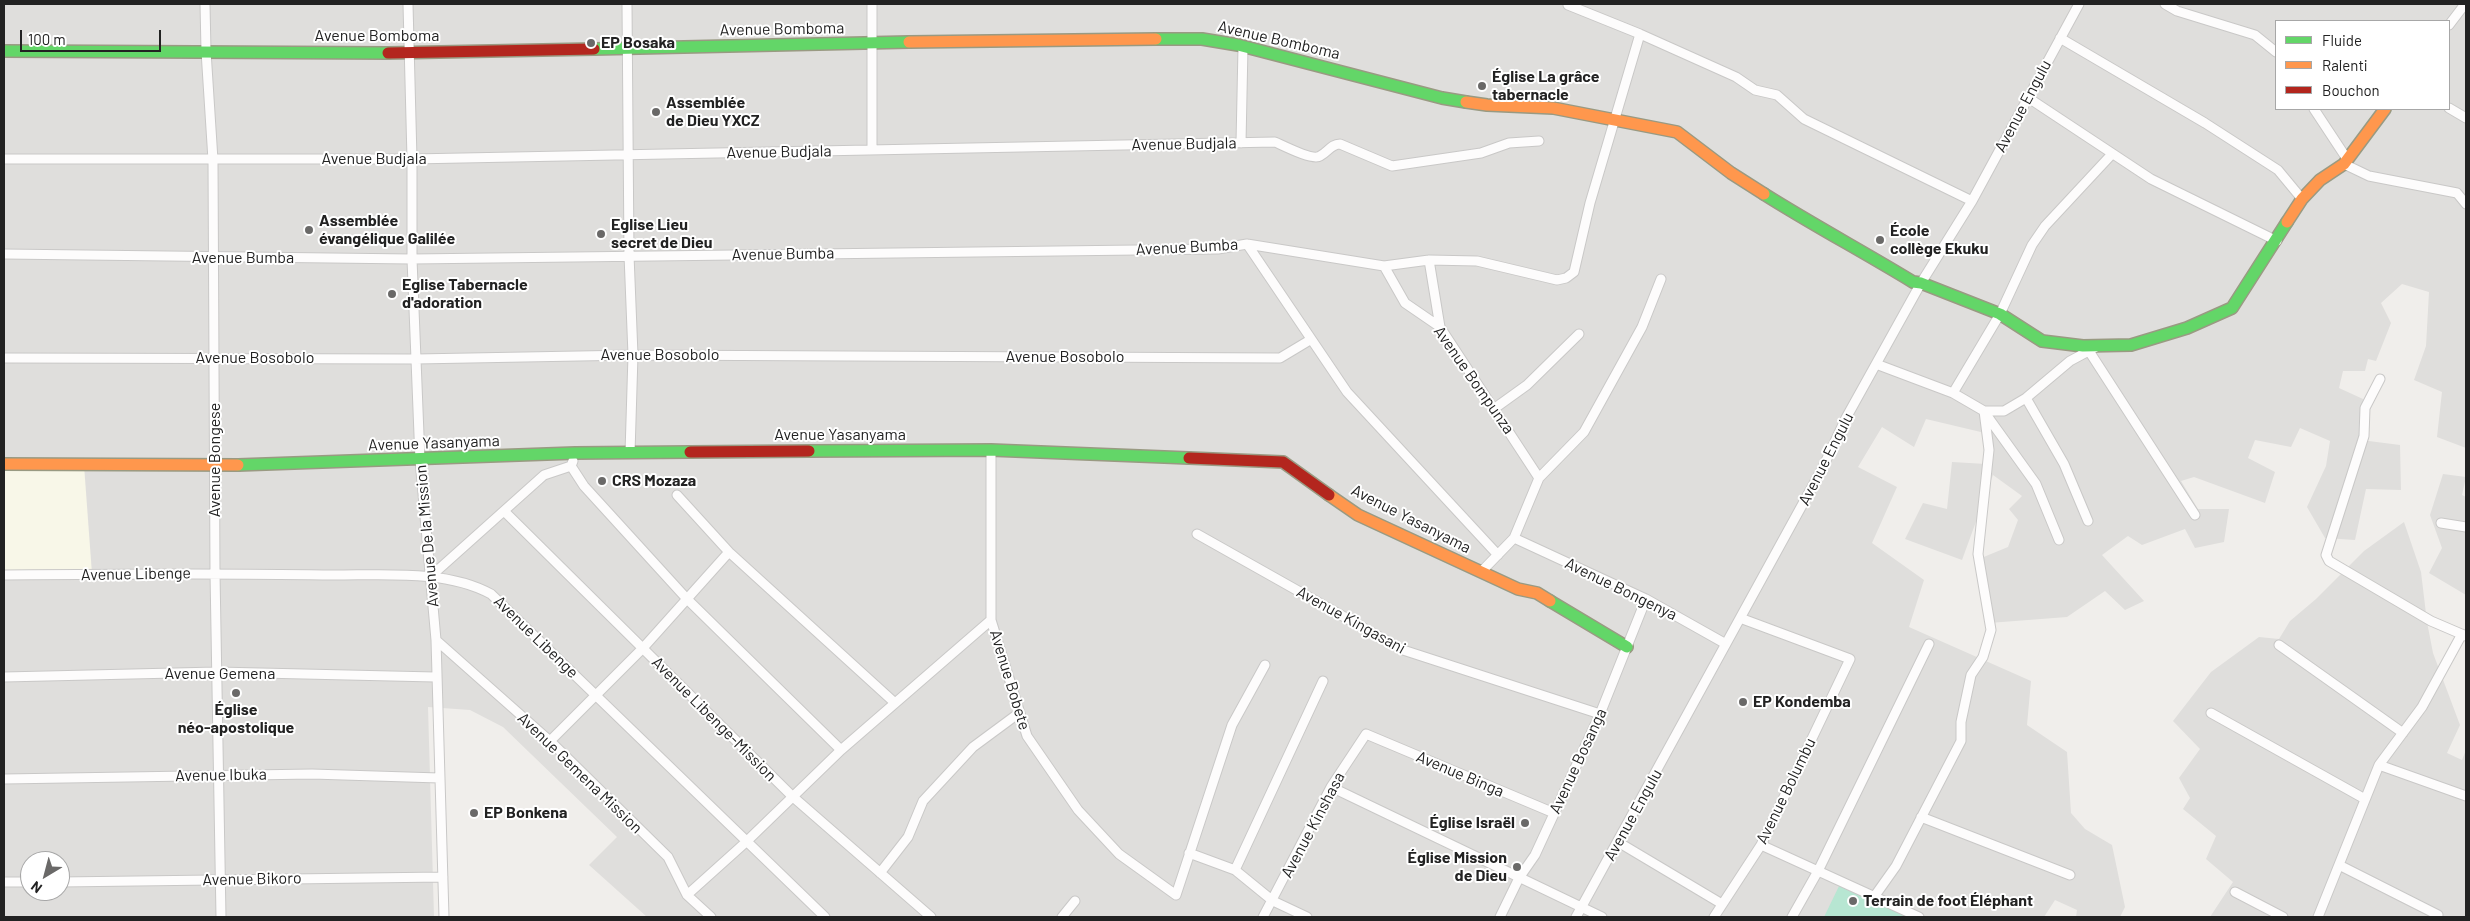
<!DOCTYPE html>
<meta charset="utf-8">
<style>
body{margin:0}
#map{position:relative;width:2470px;height:921px;overflow:hidden;background:#f0eeeb;font-family:Barlow,sans-serif}
canvas{display:block}
.frame{position:absolute;inset:0;border:5px solid #222;pointer-events:none}
.legend{position:absolute;left:2275px;top:20px;width:175px;height:90px;box-sizing:border-box;background:#fff;border:1px solid #a7a7a7;margin:0;padding:6px 9px;list-style:none;font-size:15px;color:#222}
.legend li{display:flex;align-items:center;gap:10px;height:25px}
.legend b{width:25px;border:1px solid #a7a7a7}
.north{position:absolute;left:20px;top:851px;width:50px;height:50px;box-sizing:border-box;background:#fff;border:1px solid #a7a7a7;border-radius:50%;rotate:217deg;font-size:14px;font-weight:700;line-height:20px;text-align:center;color:#222}
.north::after{content:'';display:block;margin:auto;width:18px;height:22px;background:#6a6968;clip-path:polygon(50% 0,100% 100%,50% 72%,0 100%)}
.scale{position:absolute;left:20px;top:30px;width:141px;height:22px;box-sizing:border-box;border:2px solid #222;border-top:0;padding-left:6px;font-size:15px;line-height:18px;white-space:nowrap;color:#222;-webkit-text-stroke:4px #fff;paint-order:stroke}
</style>
<div id="map">
<canvas width="2470" height="921"></canvas>
<div class="frame"></div>
<ul class="legend">
<li><b style="height:6px;background:#63d668"></b>Fluide</li>
<li><b style="height:6px;background:#ff974d"></b>Ralenti</li>
<li><b style="height:6px;background:#b3261e"></b>Bouchon</li>
</ul>
<div class="north">N</div>
<div class="scale">100 m</div>
</div>
<script>
const ctx = document.querySelector('canvas').getContext('2d');
ctx.lineJoin = 'round';
function paint(path, color) { ctx.fillStyle = color; ctx.fill(path, 'evenodd'); }
function stroke(path, color, width, dash) { ctx.strokeStyle = color; ctx.lineWidth = width; ctx.lineCap = dash ? 'butt' : 'round'; ctx.setLineDash(dash || []); ctx.stroke(path); }
function write(font, color, halo, rows, align = 'center') {
  ctx.font = font + ' Barlow,sans-serif'; ctx.lineWidth = 4; ctx.setLineDash([]); ctx.textBaseline = 'middle'; ctx.strokeStyle = halo; ctx.fillStyle = color; for (const [text, x, y, turn = 0] of rows) {
    ctx.save(); ctx.translate(x, y); ctx.rotate((+turn || 0) * Math.PI / 180); ctx.textAlign = isNaN(turn) ? turn : align; if (halo) ctx.strokeText(text, 0, 0); ctx.fillText(text, 0, 0); ctx.restore();
  }
}
paint(new Path2D(`
 M4,4H2466V448L2437,437L2442,392L2414,380L2426,346L2429,292L2402,284L2381,303L2391,323L2376,361L2368,359L2365,371H2343L2339,388L2363,399L2361,440L2400,445L2401,490L2366,489L2355,540L2325,538L2307,507L2326,466L2330,441L2300,428L2291,447L2255,440L2248,458L2275,472L2265,503L2194,477L2181,481L2198,509H2229L2224,542L2195,548L2185,529L2142,545L2128,536L2102,555L2144,601L2125,610L2105,591L2067,617L1989,623L1974,561L2008,547L2018,520L2009,509L2022,496L1993,475L1962,560L1905,539L1923,503L1947,509L1952,462L1986,464L1985,433L1926,419L1914,447L1882,427L1858,467L1897,487L1872,543L1924,580L1909,627L2031,681L2027,725L2067,752L2071,813L2085,829L2112,845L2125,907L2120,917H2076L2077,910L2055,900L2044,917H647L589,865L617,837L503,727L470,710L428,707L434,917H4ZM2276,21H2449V109H2276ZM30,861H60V891H30Z
 M2443,474L2466,477L2462,495L2466,497V595L2429,573L2442,548L2430,515Z
 M2404,522L2421,572L2427,622L2433,653L2460,725L2447,753L2462,760L2466,750V917H2210L2233,882L2206,859L2216,836L2183,809L2190,798L2179,778L2200,749L2173,721L2211,672L2259,637L2279,639L2290,621L2316,599L2364,551Z`), '#dfdedc');
paint(new Path2D(`
 M4,464L84,465L92,574L4,575Z`), '#f8f7e8');
paint(new Path2D(`
 M1840,884L1908,917H1824Z`), '#b7e6d2');
const street = new Path2D(`
 M205,4L206,51L213,160L215,573L221,917
 M408,4L412,159V259L420,460L436,640L444,917
 M627,4L629,255L633,355L630,453
 M872,4V150
 M2165,4L2177,11L2255,35L2276,52
 M1568,5L1640,34L1736,77L1755,90L1777,95L1804,119L1972,201
 M2449,25L2465,4
 M2060,38L2205,123L2278,170L2302,199
 M2027,97L2151,179L2277,241
 M2449,108L2466,118
 M2314,109L2347,159
 M1241,143L1243,47
 M4,159H412L1275,142C1284,146 1313,161 1320,156C1328,152 1331,144 1340,144L1392,166L1481,153L1509,143L1539,141
 M2344,164L2369,176L2457,193L2466,204
 M1247,244L1347,392L1498,555
 M4,254L412,259L1218,249L1247,244L1384,266L1429,260L1477,261L1557,280L1566,278L1574,272L1590,203L1640,34
 M1429,260L1440,327
 M1384,266L1405,303L1440,327L1539,478
 M2089,351L2195,515
 M4,358L416,359L633,355L1280,358L1310,340
 M1876,364L1953,393L1984,411H2004L2026,398L2070,361L2096,347
 M2380,379L2365,408L2364,436L2326,555L2329,561L2431,621L2466,636
 M1953,393L2000,314L2032,245L2045,226L2112,154
 M2026,398L2064,464L2088,521
 M1495,408L1527,385L1579,334
 M1985,413L2036,484L2059,540
 M571,466L584,486L687,599L841,750
 M677,495L729,552L895,703
 M505,512L792,796L931,917
 M2441,523L2466,527
 M1197,534L1403,650L1600,714
 M1514,538L1646,599L1726,644
 M1481,572L1514,538L1539,478L1584,432L1642,327L1661,279
 M4,575C110,574 217,573 323,575C376,576 444,568 491,594L825,917
 M430,577L544,475L571,466L573,461
 M991,620L1027,736L1078,810L1119,854L1176,895L1232,725L1265,665
 M436,640L550,741L668,857L687,895L711,917
 M2279,645L2403,733
 M4,677L217,672L435,677
 M2211,713L2365,799
 M550,741L643,648L729,552
 M2379,765L2466,796
 M4,779L312,774L439,778
 M1331,787L1602,917
 M1921,817L2070,875
 M1618,842L1722,904
 M1761,845L1919,917
 M1189,853L1235,870
 M2339,865L2438,915
 M880,873L908,837L923,801L973,747L1019,713
 M4,882H30
 M60,882L443,877
 M2235,892L2283,917
 M687,895L746,842L841,750L991,620V450
 M1874,897L1896,866L1961,741V722L1971,675L1983,657L1991,630L1978,554L1989,450L1984,411
 M1062,917L1075,901
 M1263,917L1331,787L1366,734L1554,813
 M1307,917L1273,901L1235,870L1323,681
 M1500,917L1519,878L1535,855L1600,714L1646,599
 M1576,917L1823,467L1846,418L1921,283L1972,201L2079,4
 M1714,917L1761,845L1850,659L1740,618
 M1792,917L1818,871L1929,644
 M2318,917L2379,765L2422,707L2462,634`);
const fast = new Path2D(`
 M1156,39H1202L1238,45L1442,98L1466,102
 M594,49L909,42
 M4,51L388,53
 M1764,194C1813,225 1864,252 1913,282L1921,283L2000,314L2042,341L2083,346L2131,345L2187,328L2232,308L2287,222
 M809,451L991,450L1189,458
 M238,465L575,453L690,452
 M1550,601L1627,647`);
const slow = new Path2D(`
 M909,42L1156,39
 M1466,102L1487,105L1553,108L1677,132L1731,173L1764,194
 M2287,222L2302,199L2320,180L2344,164L2385,109
 M4,464L238,465
 M1329,495L1358,515L1518,589L1537,593L1550,601`);
const jam = new Path2D(`
 M388,53L594,49
 M690,452L809,451
 M1189,458L1283,462L1329,495`);
stroke(street, '#c9c8c7', 11);
stroke(fast, '#999a82', 14);
stroke(slow, '#999a82', 14);
stroke(jam, '#999a82', 14);
stroke(street, '#fdfcfc', 9);
stroke(fast, '#63d668', 11);
stroke(slow, '#ff974d', 11);
stroke(jam, '#b3261e', 11);
for (const [x, y, r, color] of [
 [591,43,5,"#6a6968"],
 [1482,86,5,"#6a6968"],
 [656,112,5,"#6a6968"],
 [309,230,5,"#6a6968"],
 [601,234,5,"#6a6968"],
 [1880,240,5,"#6a6968"],
 [392,294,5,"#6a6968"],
 [602,481,5,"#6a6968"],
 [236,693,5,"#6a6968"],
 [1743,702,5,"#6a6968"],
 [474,813,5,"#6a6968"],
 [1525,823,5,"#6a6968"],
 [1517,867,5,"#6a6968"],
 [1853,901,5,"#6a6968"]
]) { const dot = new Path2D(); dot.arc(x, y, r, 0, 2 * Math.PI); ctx.fillStyle = color; ctx.fill(dot); stroke(dot, '#fff', 2); }
write('16px', '#222', '#fff', [
 ["Avenue Bomboma",782,29,-1],
 ["Avenue Bomboma",377,36],
 ["Avenue Bomboma",1279,40,13],
 ["Avenue Engulu",2023,106,-62],
 ["Avenue Budjala",1184,144,-1],
 ["Avenue Budjala",779,152,-1],
 ["Avenue Budjala",374,159],
 ["Avenue Bumba",1187,247,-3],
 ["Avenue Bumba",783,254,-1],
 ["Avenue Bumba",243,258],
 ["Avenue Bosobolo",660,355],
 ["Avenue Bosobolo",1065,357],
 ["Avenue Bosobolo",255,358],
 ["Avenue Bompunza",1474,380,55],
 ["Avenue Yasanyama",840,435],
 ["Avenue Yasanyama",434,443,-2],
 ["Avenue Engulu",1826,459,-63],
 ["Avenue Bongese",215,460,-90],
 ["Avenue Yasanyama",1411,519,27],
 ["Avenue De la Mission",427,536,-95],
 ["Avenue Libenge",136,574,-1],
 ["Avenue Bongenya",1621,589,26],
 ["Avenue Kingasani",1351,620,29],
 ["Avenue Libenge",536,637,44],
 ["Avenue Gemena",220,674],
 ["Avenue Bobete",1010,680,73],
 ["Avenue Libenge-Mission",714,719,45],
 ["Avenue Bosanga",1578,761,-65],
 ["Avenue Gemena Mission",580,773,44],
 ["Avenue Binga",1460,774,23],
 ["Avenue Ibuka",221,775,-1],
 ["Avenue Bolumbu",1786,791,-64],
 ["Avenue Engulu",1633,815,-61],
 ["Avenue Kinshasa",1313,825,-62],
 ["Avenue Bikoro",252,879,-1]
]);
write('bold 16px', '#222', '#fff', [
 ["EP Bosaka",601,43],
 ["Église La grâce",1492,77],
 ["tabernacle",1492,95],
 ["Assemblée",666,103],
 ["de Dieu YXCZ",666,121],
 ["Assemblée",319,221],
 ["évangélique Galilée",319,239],
 ["Eglise Lieu",611,225],
 ["secret de Dieu",611,243],
 ["École",1890,231],
 ["collège Ekuku",1890,249],
 ["Eglise Tabernacle",402,285],
 ["d'adoration",402,303],
 ["CRS Mozaza",612,481],
 ["EP Kondemba",1753,702],
 ["Église",236,710,"center"],
 ["néo-apostolique",236,728,"center"],
 ["EP Bonkena",484,813],
 ["Église Israël",1515,823,"right"],
 ["Église Mission",1507,858,"right"],
 ["de Dieu",1507,876,"right"],
 ["Terrain de foot Éléphant",1863,901]
], 'left');
</script>
